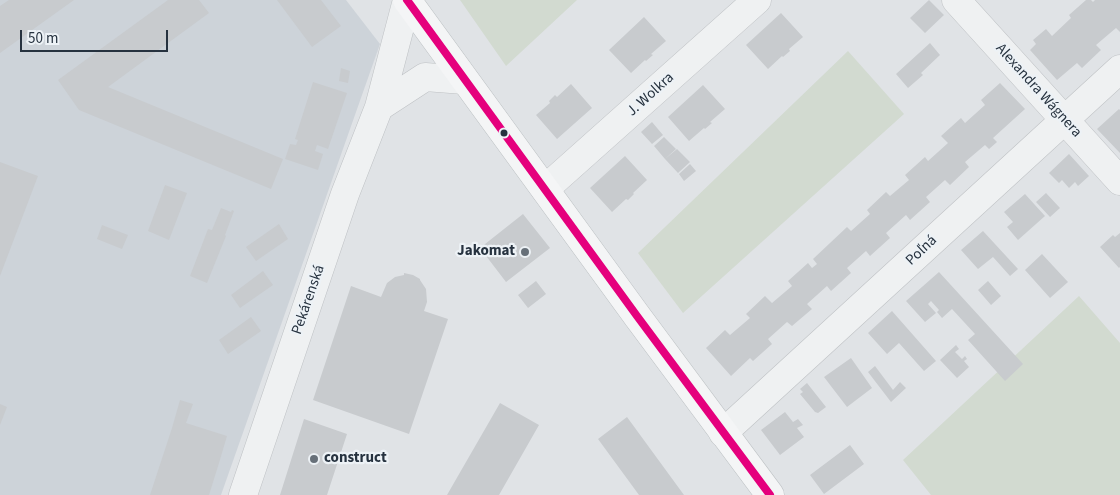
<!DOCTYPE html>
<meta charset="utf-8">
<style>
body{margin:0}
#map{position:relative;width:1120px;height:495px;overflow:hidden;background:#e0e3e6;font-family:"Source Sans 3",sans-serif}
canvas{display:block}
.scale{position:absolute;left:20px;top:30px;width:148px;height:22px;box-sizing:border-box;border:2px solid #26323f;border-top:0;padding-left:6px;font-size:15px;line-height:18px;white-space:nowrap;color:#26323f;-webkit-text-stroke:4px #edf2f6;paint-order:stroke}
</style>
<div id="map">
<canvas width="1120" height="495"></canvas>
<div class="scale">50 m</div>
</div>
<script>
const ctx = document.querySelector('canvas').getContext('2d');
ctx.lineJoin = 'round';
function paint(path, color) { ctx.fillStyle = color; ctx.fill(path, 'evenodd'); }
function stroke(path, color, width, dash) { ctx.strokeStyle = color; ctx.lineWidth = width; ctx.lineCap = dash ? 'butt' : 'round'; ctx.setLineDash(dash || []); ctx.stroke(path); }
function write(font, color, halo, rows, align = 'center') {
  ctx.font = font + ' "Source Sans 3",sans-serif'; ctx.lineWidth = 4.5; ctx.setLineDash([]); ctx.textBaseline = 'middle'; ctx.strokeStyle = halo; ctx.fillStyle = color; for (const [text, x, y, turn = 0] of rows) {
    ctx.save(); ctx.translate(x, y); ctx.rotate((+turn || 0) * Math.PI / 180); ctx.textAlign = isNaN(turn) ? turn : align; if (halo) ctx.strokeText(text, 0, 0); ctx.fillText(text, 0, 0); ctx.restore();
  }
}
paint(new Path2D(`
 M0,0H346L380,44L221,495H0Z`), '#cdd3d9');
paint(new Path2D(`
 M460,0H577L506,66Z
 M848,51L904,114L683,313L638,253Z
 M1079,296L1120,343V495H931L903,460Z`), '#d2dad0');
paint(new Path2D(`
 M9,0H74L0,53V6Z
 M168,0H199L209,13L108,87L283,159L271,189L79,110L58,80Z
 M277,0H321L341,26L312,47Z
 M929,0L944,15L925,33L910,18Z
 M1086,0H1091L1093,2L1095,0H1120V32L1116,28L1096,45L1101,50L1082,68L1077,63L1057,80L1030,50L1036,44L1033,40L1046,29L1052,36L1071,18L1069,15Z
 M781,13L803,37L789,49L790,51L783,57L782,56L768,69L746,45Z
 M644,17L666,41L651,54L653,55L646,61L645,60L631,73L609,50Z
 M930,43L940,55L921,73L923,75L908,88L896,74Z
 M341,68L350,71L348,83L339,81Z
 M313,82L347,93L328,149L317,145L315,151L323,154L318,170L285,159L290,144L296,145L298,140L295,139Z
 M1000,83L1025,109L993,138L997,142L989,149L985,145L965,162L969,167L950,185L945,180L926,197L930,202L910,220L906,215L886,233L890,238L870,256L866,251L847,268L851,273L831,291L827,286L807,304L812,309L792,326L787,322L768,339L772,344L753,361L750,358L731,376L706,348L725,330L730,335L750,318L746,314L765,296L772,303L792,286L788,281L808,263L812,268L817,264L813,259L847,227L851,231L870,214L867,210L886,192L890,196L909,180L905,175L925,157L928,161L948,143L941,136L961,118L965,123L985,105L981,100Z
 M571,84L592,108L557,139L536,115L550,103L549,101L555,95L557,97Z
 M703,85L725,109L710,122L712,123L705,129L704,128L689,141L668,117Z
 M1119,109L1120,110V153L1097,129Z
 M652,122L663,135L652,144L641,132Z
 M664,137L676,149L665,159L654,146Z
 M677,149L690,162L678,173L665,159Z
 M1069,154L1089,176L1078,186L1075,182L1069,188L1062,180L1059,183L1049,173Z
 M625,156L647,180L633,193L634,194L628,200L626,199L612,212L590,188Z
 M0,162L38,176L0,276Z
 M690,164L696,171L684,181L679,174Z
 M165,185L187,193L169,240L148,231Z
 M1046,193L1060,208L1050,217L1036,202Z
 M1025,194L1045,216L1018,240L1007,227L1013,222L1004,212Z
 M221,208L231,212L232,210L234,211L225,235L226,236L207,283L190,276L208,229L212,230Z
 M523,214L550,248L506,282L480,248Z
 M279,224L288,239L256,261L246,247Z
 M102,225L128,235L122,249L97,239Z
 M983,231L1018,269L1010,276L993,257L978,269L961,250Z
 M1120,233V267L1119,268L1100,247L1113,235L1115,237Z
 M1042,254L1068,282L1050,298L1025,270Z
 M263,271L273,285L240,308L231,295Z
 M939,272L1023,364L1005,381L968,340L975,334L952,309L942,318L937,312L939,310L931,301L928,304L936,313L925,322L906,301Z
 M404,273L413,275L420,279V280L426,289L427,302L424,311L448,319L409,434L313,400L351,286L381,297L387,283L395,277L404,275Z
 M536,281L546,294L528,308L518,295Z
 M988,281L1001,296L991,305L978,290Z
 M892,311L936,361L924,371L899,343L887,354L868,333Z
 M251,317L261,331L228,354L219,340Z
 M956,345L959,349L955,352L962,359L965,356L967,359L964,361L969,367L957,378L940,360Z
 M851,358L872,388L847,407L824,377Z
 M875,366L893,390L900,382L906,388L891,402L868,372Z
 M807,383L826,407L818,413L815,412L800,394L803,392L800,389Z
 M180,400L193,404L186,423L227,436L219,463L209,495H150L172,428Z
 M500,403L539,425L499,495H447Z
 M0,404L7,407L0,425Z
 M785,412L793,422L798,419L803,425L797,428L804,437L780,455L761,430Z
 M627,417L684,495H639L598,439Z
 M304,419L347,434L327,495H280Z
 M850,445L864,464L824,494L810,475Z`), '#c8cbce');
const minor = new Path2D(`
 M956,0L1120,181
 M379,107L425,77L464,80
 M545,189L757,0
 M723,433L1120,69
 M243,495L345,194L379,107L407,0`);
const major = new Path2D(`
 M407,0L637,316L770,495`);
stroke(minor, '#bec1c4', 29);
stroke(major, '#bcc0c3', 29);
stroke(minor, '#eff1f2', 28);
stroke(major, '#f4f5f6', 28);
stroke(new Path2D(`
 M407,0L637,316L770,495`), '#e5007d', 8);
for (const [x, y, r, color] of [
 [504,133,4.5,"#26323f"],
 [525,252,5,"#677079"],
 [314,459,5,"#677079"]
]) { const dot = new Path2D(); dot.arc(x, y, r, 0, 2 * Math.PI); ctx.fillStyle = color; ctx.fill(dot); stroke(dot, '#edf2f6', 2); }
write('15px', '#26323f', '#edf2f6', [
 ["Alexandra Wágnera",1038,91,48],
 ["J. Wolkra",651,95,-42],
 ["Poľná",922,251,-43],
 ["Pekárenská",309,300,-71]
]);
write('bold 15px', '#26323f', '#edf2f6', [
 ["Jakomat",515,252],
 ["construct",324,459,"left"]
], 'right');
</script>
